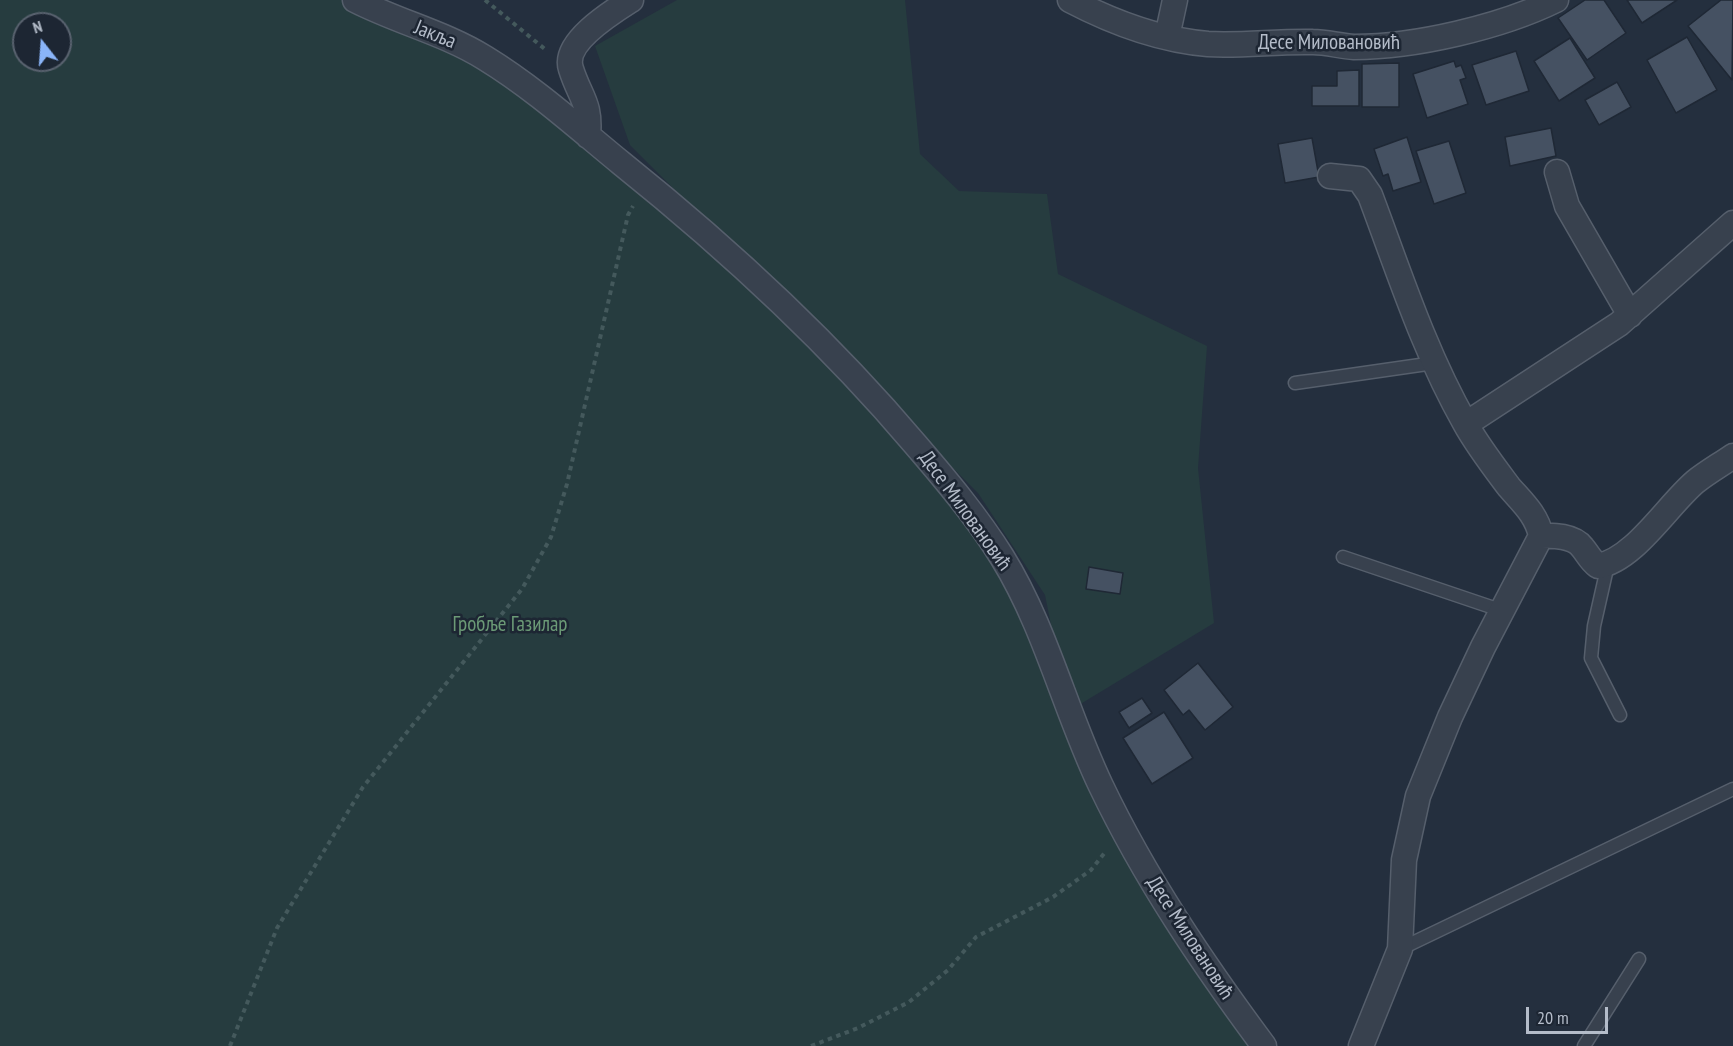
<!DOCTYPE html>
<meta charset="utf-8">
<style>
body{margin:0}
#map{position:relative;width:1733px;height:1046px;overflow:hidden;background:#242f3e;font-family:"PT Sans Narrow",sans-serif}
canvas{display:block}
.north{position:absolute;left:12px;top:12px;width:60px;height:60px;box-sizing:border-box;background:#1d2633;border:2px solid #59626f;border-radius:50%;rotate:343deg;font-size:16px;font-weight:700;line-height:24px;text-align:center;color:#b4bcc9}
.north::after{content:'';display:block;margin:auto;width:21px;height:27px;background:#8ab4f8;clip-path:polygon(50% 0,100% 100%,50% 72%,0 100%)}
.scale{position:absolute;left:1526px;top:1007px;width:82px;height:27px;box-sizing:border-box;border:3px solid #b4bcc9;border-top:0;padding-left:8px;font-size:18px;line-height:21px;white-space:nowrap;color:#b4bcc9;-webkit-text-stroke:4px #1d2633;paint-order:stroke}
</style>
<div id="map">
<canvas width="1733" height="1046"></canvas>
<div class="north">N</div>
<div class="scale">20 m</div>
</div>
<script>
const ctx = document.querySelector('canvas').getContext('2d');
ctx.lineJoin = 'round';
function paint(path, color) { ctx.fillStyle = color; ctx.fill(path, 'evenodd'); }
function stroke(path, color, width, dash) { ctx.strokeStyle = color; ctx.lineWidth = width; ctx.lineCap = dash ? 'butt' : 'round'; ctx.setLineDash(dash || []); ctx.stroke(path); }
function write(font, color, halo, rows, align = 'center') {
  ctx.font = font + ' "PT Sans Narrow",sans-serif'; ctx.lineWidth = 5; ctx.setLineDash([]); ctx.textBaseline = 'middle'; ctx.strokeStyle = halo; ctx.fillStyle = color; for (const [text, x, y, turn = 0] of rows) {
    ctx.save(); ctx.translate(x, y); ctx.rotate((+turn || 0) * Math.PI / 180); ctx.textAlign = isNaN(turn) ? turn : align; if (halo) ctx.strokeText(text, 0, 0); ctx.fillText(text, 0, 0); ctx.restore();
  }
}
paint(new Path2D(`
 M0,0H355L440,35L695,224L975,519L1067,704L1045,595L978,493L630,145L595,46L677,0H905L920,154L959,191L1047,194L1058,274L1207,346L1198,468L1214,623L1069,711L1079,738L1264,1046H0ZM24,24H60V60H24Z`), '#263c3f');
const building = new Path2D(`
 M1585,0H1604L1626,33L1587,60L1558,18Z
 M1627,0H1677L1642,23Z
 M1721,0H1733L1732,80L1688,26Z
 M1687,37L1717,90L1676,113L1647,60Z
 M1570,38L1595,78L1559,101L1534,61Z
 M1516,51L1529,91L1486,105L1472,65Z
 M1454,61L1456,67L1461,65L1466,78L1460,80L1468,104L1427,118L1413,74Z
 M1399,63V107H1362V64Z
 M1359,70V106H1312V86H1337V71Z
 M1617,82L1631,107L1599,125L1585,100Z
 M1551,128L1556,156L1510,166L1505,137Z
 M1407,137L1421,182L1393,191L1388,174L1383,176L1374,149Z
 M1312,138L1319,177L1285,183L1278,144Z
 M1449,141L1466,193L1434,204L1416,151Z
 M1089,567L1123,573L1120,594L1086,589Z
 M1198,663L1233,707L1205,730L1189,710L1183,715L1164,690Z
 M1142,698L1152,713L1129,728L1119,712Z
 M1164,712L1193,758L1152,784L1123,738Z`);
paint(building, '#455162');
stroke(building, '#1f2835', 1.5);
const service = new Path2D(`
 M1295,383L1434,363
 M1343,557L1503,611
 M1608,564L1594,626L1591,658L1620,715
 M1400,949L1733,789
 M1584,1046L1639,959`);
const minor = new Path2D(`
 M355,0C398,22 445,33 485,58C534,88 577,127 621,163C727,248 827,340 915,444C946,480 977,517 1002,557C1046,628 1065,711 1101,786C1145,878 1203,964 1264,1046
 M1070,0C1112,22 1160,40 1208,44C1242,46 1278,41 1313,42C1326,42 1340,46 1354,47C1415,47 1501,27 1556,0
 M1167,37L1175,0
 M588,136C591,102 580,98 571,69C562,43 612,12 631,0
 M1557,172L1567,206L1630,315
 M1330,176L1359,179L1370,195C1399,272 1424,351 1465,423C1477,445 1494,467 1509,487C1522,502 1537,515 1541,536L1483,647L1450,717L1418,796L1404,860L1400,949L1361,1046
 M1466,424L1619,324L1733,223
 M1541,536C1553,535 1574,536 1582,547C1588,554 1590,560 1598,566C1634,560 1667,506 1695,482C1706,473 1720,465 1733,456`);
stroke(service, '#565f6c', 15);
stroke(minor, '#565f6c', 27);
stroke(new Path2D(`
 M485,0L546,50
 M230,1046L277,928L363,787L522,589L551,537L567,484L628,215L633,206
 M811,1046L858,1028L909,1002L948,970L976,937L1053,897L1091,870L1106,851`), '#44595c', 4, [4.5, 4.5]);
stroke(service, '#38414e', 12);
stroke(minor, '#38414e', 24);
write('21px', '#b4bcc9', '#1d2633', [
 ["Јакља",435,35,22],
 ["Десе Миловановић",1329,43],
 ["Десе Миловановић",965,511,54],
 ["Десе Миловановић",1190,938,57]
]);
write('21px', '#6b9a76', '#1d2633', [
 ["Гробље Газилар",510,625]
]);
</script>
